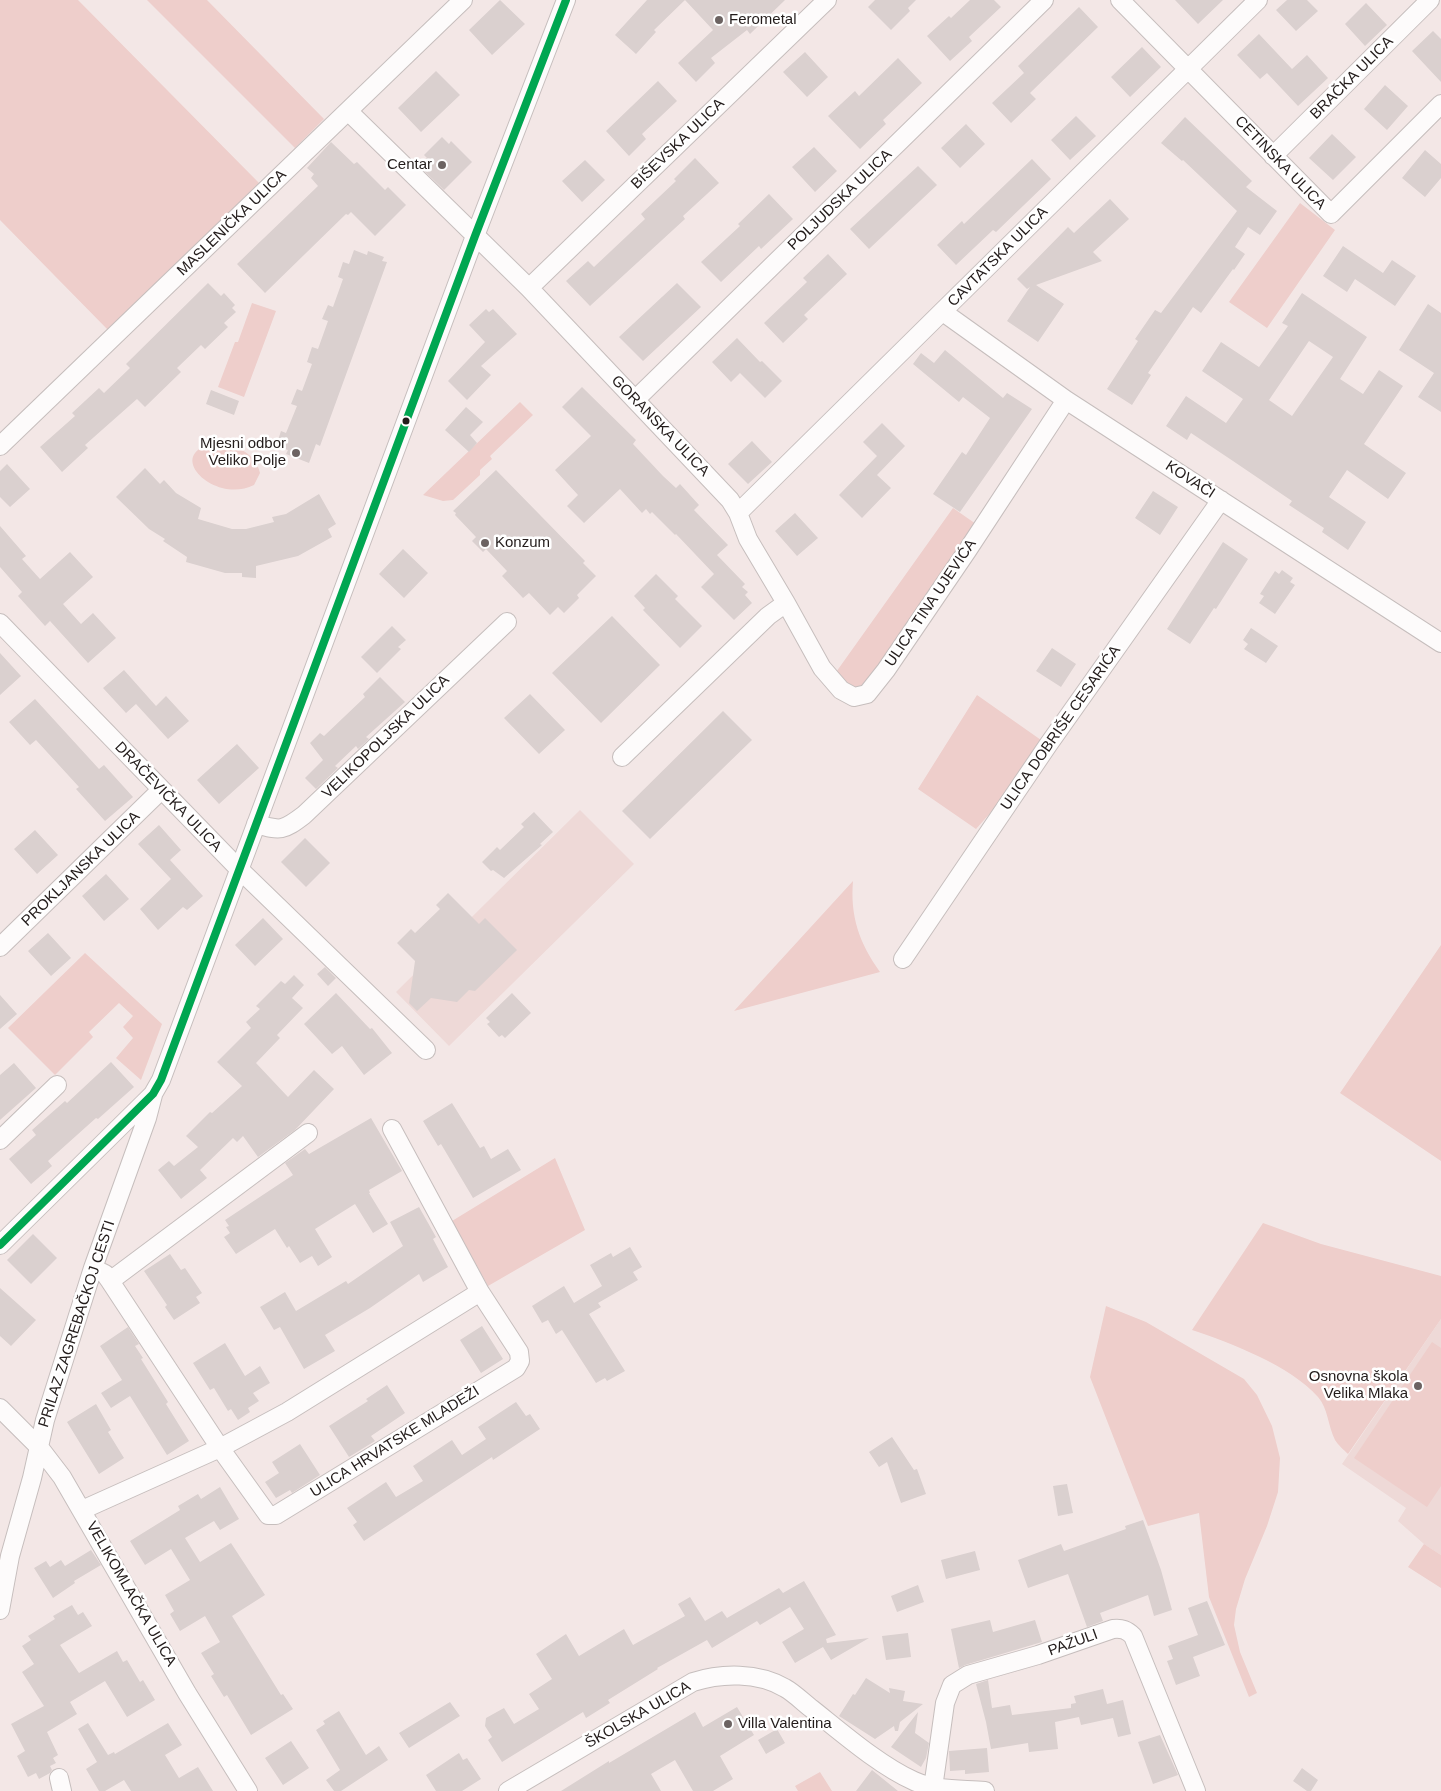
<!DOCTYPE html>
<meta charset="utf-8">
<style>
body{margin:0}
canvas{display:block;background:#f3e7e6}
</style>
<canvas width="1441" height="1791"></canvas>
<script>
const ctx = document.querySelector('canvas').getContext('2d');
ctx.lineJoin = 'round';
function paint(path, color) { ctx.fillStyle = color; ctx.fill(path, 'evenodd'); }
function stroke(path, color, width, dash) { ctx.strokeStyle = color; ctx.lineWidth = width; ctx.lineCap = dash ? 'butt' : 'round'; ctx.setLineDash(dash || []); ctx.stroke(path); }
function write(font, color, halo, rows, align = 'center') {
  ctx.font = font + ' Arial,sans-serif'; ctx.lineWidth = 5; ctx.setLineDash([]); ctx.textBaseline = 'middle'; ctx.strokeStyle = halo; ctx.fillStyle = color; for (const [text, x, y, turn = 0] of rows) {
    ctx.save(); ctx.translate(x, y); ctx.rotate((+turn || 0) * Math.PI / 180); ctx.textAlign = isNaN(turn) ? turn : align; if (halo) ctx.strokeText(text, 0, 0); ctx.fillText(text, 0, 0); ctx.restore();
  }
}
paint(new Path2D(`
 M580,810L634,864L449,1046L396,992Z
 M1441,1319V1555L1424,1544L1398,1521L1406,1508L1342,1464Z`), '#eed9d7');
paint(new Path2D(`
 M0,0H78L259,183L108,330L0,220Z
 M147,0H207L324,119L295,148Z
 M1300,203L1335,230L1267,328L1229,302Z
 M252,303L276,311L244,397L218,387L235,342H238Z
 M520,402L533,415L490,456L492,459L480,470V475L453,500L443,501L423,495Z
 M213,444C233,444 255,451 260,473L254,485C215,505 163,454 213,444Z
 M953,508L976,524L871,679L858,688H846L834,675Z
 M977,695L1041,740L992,811L976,829L918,789Z
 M853,881C850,916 859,943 880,972L734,1011Z
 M1441,945V1161L1340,1093Z
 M85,953L162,1024L141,1080L116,1058L133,1038L123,1027L133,1016L119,1003L89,1032L93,1037L55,1075L8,1028Z
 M555,1158L585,1230L488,1286L452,1221Z
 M1263,1223L1321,1244L1441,1276V1319L1348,1454C1344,1450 1338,1445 1335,1440C1328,1426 1328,1408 1318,1397C1291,1366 1231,1343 1192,1330Z
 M1106,1306L1146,1322L1244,1379L1257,1395L1272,1426L1280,1458L1278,1492L1267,1526L1245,1579L1236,1609L1234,1625L1240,1652L1257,1693L1249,1697L1209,1597L1199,1513L1148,1526L1090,1377Z
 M1432,1342L1441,1348V1486L1427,1507L1354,1458Z
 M1424,1544L1441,1555V1588L1408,1567Z
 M820,1772L832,1791H798L795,1786Z`), '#eececb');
paint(new Path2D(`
 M500,0L525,24L492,55L469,30Z
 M647,0H785L750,34L747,30L711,58L715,63L696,82L678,63L713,30L685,0L654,30L656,32L636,54L615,35Z
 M875,0H916L908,8L910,11L891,30L868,7Z
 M970,0H994L1001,7L969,37L972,41L950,61L927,36L949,16L951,18Z
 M1175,0H1223L1198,24Z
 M1287,0H1307L1318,11L1296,31L1276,10Z
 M1366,3L1387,25L1365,46L1345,24Z
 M1079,7L1098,27L1030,93L1036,99L1011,123L992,103L1024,73L1018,66Z
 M1433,31L1441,39V82L1412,51Z
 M1259,34L1292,69L1307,55L1328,78L1298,106L1267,73L1260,79L1237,55Z
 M1142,47L1161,67L1130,97L1111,77Z
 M805,52L828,77L807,97L783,72Z
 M898,58L922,83L883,120L886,124L860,149L828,116L855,91L859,96Z
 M436,71L460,95L421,132L398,108Z
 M658,81L677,101L642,134L646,139L629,156L606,131Z
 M1385,85L1408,106L1387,130L1364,109Z
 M1076,116L1096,136L1070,160L1051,140Z
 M1185,117L1252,181L1246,187L1277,211L1260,235L1248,227L1235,247L1245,254L1234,270L1233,269L1201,313L1193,307L1148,373L1151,375L1132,405L1107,389L1138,341L1135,339L1155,310L1161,313L1237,211L1183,160L1182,161L1161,143Z
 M966,124L985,144L960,168L941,148Z
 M1332,134L1356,157L1333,180L1309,158Z
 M442,137L449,144L451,141L472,162L444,190L419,166L427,158L424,155Z
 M331,142L354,164L357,162L385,190L388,187L406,205L375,236L351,212L348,215L346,214L265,293L237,264L318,186L311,178L314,174L307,168Z
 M814,147L837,171L815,192L792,167Z
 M1425,150L1441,164V178L1425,197L1402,178Z
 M695,158L719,183L683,216L685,219L590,306L566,281L588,261L594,267L645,219L641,214L676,181L674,179Z
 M1032,159L1051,179L996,232L993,230L956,265L937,245L962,221L964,224Z
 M585,160L605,180L582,202L562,181Z
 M918,166L937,185L869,249L850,229Z
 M769,194L793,219L761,249L759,246L721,282L701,262L740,226L738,224Z
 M1110,199L1129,219L1093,252L1102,261L1036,285L1064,304L1038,342L1007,321L1030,287L1027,289L1017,279L1068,227L1074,233Z
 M1343,246L1383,273L1392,260L1416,276L1395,306L1355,279L1347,292L1323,276Z
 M354,250L367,255L368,251L384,257L382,261L387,262L320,446L316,444L309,463L286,454L288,450L276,446L281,431L286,433L297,406L291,404L297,389L302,391L312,364L307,362L312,347L318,349L328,321L322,319L328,305L333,307L343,279L338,277L343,262L349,264Z
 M828,254L847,274L804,315L808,319L783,343L764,323L807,282L803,278Z
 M208,283L221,296L224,293L235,305L232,308L236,312L224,323L228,327L205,349L201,345L177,368L181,372L145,407L137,399L85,445L88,448L62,472L40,447L75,416L72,413L99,388L104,393L130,368L126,364Z
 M677,283L701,307L643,361L619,337Z
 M1302,293L1367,337L1340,379L1363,394L1379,370L1403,386L1364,444L1406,473L1388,499L1347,470L1329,497L1366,522L1348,550L1322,532L1324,528L1289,505L1292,501L1233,461L1191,433L1187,440L1166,426L1186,396L1226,423L1243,399L1202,371L1221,342L1259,367L1288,326L1282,323ZM1309,341L1333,357L1292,416L1269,400Z
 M1428,304L1441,313V412L1418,397L1434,373L1399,350Z
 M486,309L489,312L493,309L517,334L481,366L491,375L467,400L448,381L485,342L469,325Z
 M737,338L760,362L762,361L782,381L765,398L740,373L731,382L712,362Z
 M945,350L1003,398L1007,393L1032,409L960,512L933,494L962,452L966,455L990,418L963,397L959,402L913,364L921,353L934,363Z
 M582,387L636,440L633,444L663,476L676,488L680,484L699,505L694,510L728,545L717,555L745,584L742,587L748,592L745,595L752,603L734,620L701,587L714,574L676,534L675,535L652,512L650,514L646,509L642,513L620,489L584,523L567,506L578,495L555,470L591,436L562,407Z
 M211,390L239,401L234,415L206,404Z
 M466,407L483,422L470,435L477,443L469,452L445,430Z
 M882,423L905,446L877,475L891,488L862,518L839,495L877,456L863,442Z
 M752,441L772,462L748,484L728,464Z
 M7,464L30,489L10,507L0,497V471Z
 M145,468L160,484L164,480L176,493L201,508L198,519L232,529H246L274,522L272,517L286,514L319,494L336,524L328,529L332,537L298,556L256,566V578L242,577V573H225L186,562L187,557L163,541L165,539L149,529L116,497Z
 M496,470L585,561L583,563L596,576L577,595L579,598L564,613L558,607L550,615L529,593L523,598L502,576L507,571L486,549L483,552L472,541L476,537L455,515L456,513L453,511Z
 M1153,491L1178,507L1160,535L1135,518Z
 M795,513L818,538L797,556L775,531Z
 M0,526L26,556L22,559L40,579L70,552L93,577L63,604L81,624L93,613L116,638L88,663L50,621L45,626L18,596L22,592L0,567Z
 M1223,542L1248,559L1216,609L1214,608L1190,644L1167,629Z
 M403,549L428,573L404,598L379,574Z
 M1282,570L1293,578L1290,582L1295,585L1275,614L1259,603L1264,596L1260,594L1275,571L1279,574Z
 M656,574L678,596L675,599L702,626L680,648L643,610L645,608L634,596Z
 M612,616L660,665L601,723L552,673Z
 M392,626L406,640L398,647L401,649L377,673L361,657Z
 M1251,628L1278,646L1266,663L1244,649L1248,644L1243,640Z
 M1052,648L1076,664L1061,687L1036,671Z
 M0,653L21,676L0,695Z
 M124,670L156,706L166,696L189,721L168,739L136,704L126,713L103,688Z
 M380,677L405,702L366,737L369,739L358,749L356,746L335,766L338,768L316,789L305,778L323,760L310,743L320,733L324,736L365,697L363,694Z
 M530,694L565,730L539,754L504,718Z
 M35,699L99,769L104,765L133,797L105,821L76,789L79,787L36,740L30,745L9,722Z
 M723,711L752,740L650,839L622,811Z
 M237,744L259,768L219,804L197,780Z
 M534,812L553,832L540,844L542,845L504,878L493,870L491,871L482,862L497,847L500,850L524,827L521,824Z
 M159,825L181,850L170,860L203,896L187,910L183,907L158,930L140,909L171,879L138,844Z
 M35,830L58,855L37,874L14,849Z
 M305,838L330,863L306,887L281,862Z
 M106,874L129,899L104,921L82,896Z
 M448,893L479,924L485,918L517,950L475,991L469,990L457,1002L431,998L417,1011L409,1003L415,961L397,943L411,929L415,933L440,909L436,905Z
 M263,918L283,939L255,966L235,945Z
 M48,933L71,958L51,976L28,951Z
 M325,967L336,978L328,986L317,974Z
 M294,975L304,985L292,998L303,1008L277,1035L280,1038L256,1063L288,1097L314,1070L334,1089L295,1130L258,1157L243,1136L237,1142L233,1138L200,1170L207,1178L181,1199L158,1170L169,1161L174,1166L198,1147L186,1136L210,1112L212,1113L242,1086L217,1062L251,1028L246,1022L260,1009L256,1006L281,981L285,984Z
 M336,993L370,1029L372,1028L392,1053L364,1075L342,1046L332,1054L304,1024Z
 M512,993L531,1013L505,1038L502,1035L499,1037L487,1024L490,1022L486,1018Z
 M0,995L17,1014L0,1029Z
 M111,1062L134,1087L98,1119L96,1118L48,1161L52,1166L31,1184L9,1159L36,1135L32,1130L65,1101L67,1103Z
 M14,1063L36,1088L0,1120V1075Z
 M452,1103L480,1148L484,1146L491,1159L508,1149L521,1170L473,1198L441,1144L438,1146L423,1121Z
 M371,1118L402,1171L369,1190L370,1193H369L388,1224L373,1233L355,1204L315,1229L332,1257L318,1266L312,1256L300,1263L289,1246L287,1248L275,1229L236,1254L224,1237L230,1233L226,1227L229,1226L225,1220L293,1175L285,1163L305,1149L309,1154Z
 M419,1207L436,1237L433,1239L448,1267L423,1282L419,1274L370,1308L325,1335L335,1351L304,1369L280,1327L274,1330L260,1307L285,1292L296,1311L346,1281L348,1284L403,1246L390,1222Z
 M33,1234L57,1258L31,1284L7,1260Z
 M630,1247L642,1267L633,1272L638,1280L598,1303L601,1307L589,1314L625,1371L607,1381L605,1378L596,1383L562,1330L556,1334L548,1320L542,1323L532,1306L564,1286L574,1303L602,1286L590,1265L611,1253L613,1257Z
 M170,1254L181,1270L185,1268L202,1293L196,1297L200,1303L174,1320L165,1307L167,1305L144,1271Z
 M0,1288L36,1320L11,1346L0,1336Z
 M482,1326L503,1359L481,1373L460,1340Z
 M128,1327L139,1344L135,1346L143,1358L141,1359L168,1402L166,1404L189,1441L167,1455L130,1396L111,1408L101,1393L122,1380L100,1346Z
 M225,1343L245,1376L260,1366L270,1383L253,1393L259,1401L248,1408L250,1412L238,1420L231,1409L228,1411L214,1388L210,1390L193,1363Z
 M387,1385L405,1413L371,1436L375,1441L349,1457L329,1426L368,1401L366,1399Z
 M516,1402L526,1416L530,1414L540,1429L493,1460L492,1457L364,1541L353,1525L357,1522L347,1508L386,1482L396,1497L423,1481L413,1466L452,1440L462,1455L486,1439L478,1427Z
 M96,1404L111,1430L108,1432L124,1458L99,1474L67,1422Z
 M892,1437L914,1470L917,1469L926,1494L901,1503L887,1462L879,1467L869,1452Z
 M300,1444L320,1475L292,1493L290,1490L276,1498L265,1482L279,1473L272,1462Z
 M1067,1484L1073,1513L1058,1516L1053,1486Z
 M220,1487L239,1519L220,1530L214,1521L185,1538L200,1562L231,1543L265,1595L232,1616L281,1695L283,1694L293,1709L251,1735L227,1695L224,1697L211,1676L214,1674L201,1653L220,1642L205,1616L180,1631L170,1614L174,1611L165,1595L190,1580L171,1549L145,1565L130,1541L180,1510L178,1506L198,1494L201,1499Z
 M1143,1520L1161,1570L1172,1610L1154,1616L1148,1595L1100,1613L1103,1621L1087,1627L1068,1574L1028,1588L1018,1560L1061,1544L1064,1551L1126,1529L1125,1526Z
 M91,1550L101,1565L74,1581L75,1583L53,1598L34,1568L46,1561L50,1567L61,1560L65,1566Z
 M975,1551L980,1570L946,1579L941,1560Z
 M804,1581L836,1635L826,1639L827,1643L869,1638L831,1660L823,1647L795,1663L782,1642L804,1629L790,1607L760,1625L757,1621L712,1648L707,1640L657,1668L658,1669L608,1700L610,1703L586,1718L583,1712L502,1762L488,1740L492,1737L485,1726L486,1718L504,1708L514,1724L539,1709L529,1694L552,1679L536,1654L566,1634L579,1656L624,1629L633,1645L685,1616L678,1604L690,1597L705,1621L722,1611L727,1618L779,1588L783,1593Z
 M918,1585L924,1602L897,1612L891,1596Z
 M1207,1601L1225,1645L1193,1657L1200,1676L1176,1685L1167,1661L1173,1659L1168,1646L1198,1635L1188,1608Z
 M72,1605L78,1615L83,1612L92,1626L60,1645L79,1673L117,1651L123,1662L127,1660L140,1682L143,1680L155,1700L127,1717L105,1681L70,1702L77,1714L47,1732L58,1755L53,1758L56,1763L50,1766L52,1770L50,1773L39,1779L36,1773L28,1777L17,1756L25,1751L11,1724L44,1706L22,1672L34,1664L22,1646L31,1640L28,1636L55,1619L53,1616Z
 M990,1620L993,1632L1035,1620L1042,1642L965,1665L959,1668L951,1629Z
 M908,1633L911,1657L886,1660L882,1636Z
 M866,1678L890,1693L889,1688L905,1691L903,1701L923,1704L900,1722L898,1731H895L894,1726L875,1739L839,1716L853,1694L855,1695Z
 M988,1680L992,1708L1010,1705L1012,1715L1071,1708V1704L1076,1703L1074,1696L1103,1689L1107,1704L1123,1700L1131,1734L1118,1737L1113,1718L1081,1725L1079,1717L1055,1722L1058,1749L1029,1752L1028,1743L991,1749L986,1722L976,1684Z
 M450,1702L460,1716L409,1748L399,1733Z
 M737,1707L754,1735L720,1756L733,1779L713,1791H693L675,1760L651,1774L661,1791H561L609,1761V1763L695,1712L703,1727Z
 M339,1711L366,1755L379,1746L388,1760L341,1791H334L326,1780L340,1770L316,1730L325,1724L323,1721Z
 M918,1712L915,1733L929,1743L926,1758L921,1767L891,1747Z
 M88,1723L108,1755L114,1752L115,1754L168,1723L182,1745L165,1755L179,1778L198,1767L213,1791H131L124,1780L105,1791H99L86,1769L97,1762L78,1729Z
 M777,1729L785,1743L766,1754L758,1740Z
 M1160,1735L1178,1775L1153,1784L1138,1742Z
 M291,1741L309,1768L283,1785L265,1758Z
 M987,1748L989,1772L965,1774V1770L950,1771L949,1751Z
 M459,1753L463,1760L467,1758L481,1779L462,1791H436L426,1775Z
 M1302,1768L1318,1780L1311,1791H1307L1293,1781Z
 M872,1770L898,1791H856Z`), '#dad0cf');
const minor = new Path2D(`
 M1120,0L1331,214L1441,104
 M348,111L529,288L730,500L738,513L748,539L786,603L768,616L622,757
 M1273,156L1430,0
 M529,288L827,0
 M943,312L1066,400L1441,643
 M635,400L1044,0
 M0,446L463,0
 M738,513L1258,0
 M786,603L822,668L841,690L854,697L867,694L886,670L967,551L1066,400
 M0,623L239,869L426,1050
 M256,824C281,831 283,831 304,815L507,622
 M0,947L161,790
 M903,959L1048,745L1221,500
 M0,1140L57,1085
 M0,1245L145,1102L153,1094L161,1080L475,236L566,0
 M93,1268L105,1274L110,1281L220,1448L268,1515H276L516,1368L520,1361L519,1352L480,1292
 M110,1281L308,1133
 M0,1408L39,1447L62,1477L187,1693L248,1791
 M82,1510L220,1448L287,1412L480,1292L392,1129
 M0,1610L10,1556L32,1478L45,1420L93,1268L147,1118L153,1095
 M59,1778L62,1791
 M933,1788L945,1703L952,1685L968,1675L1038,1655L1113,1629C1122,1628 1127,1630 1133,1636L1196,1791
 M508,1791L693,1682C721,1673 758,1672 785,1688C794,1693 803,1702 812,1709C841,1732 880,1766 914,1781C936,1791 961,1789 985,1791`);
stroke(minor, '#c6bebd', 20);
stroke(minor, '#fdfbfb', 18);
stroke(new Path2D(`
 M0,1245L153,1094L161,1080L475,236L566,0`), '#00a651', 8);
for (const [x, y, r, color] of [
 [719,20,5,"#6c6362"],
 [442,165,5,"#6c6362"],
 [406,421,4.5,"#231c1b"],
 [296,453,5,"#6c6362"],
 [485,543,5,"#6c6362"],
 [1418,1386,5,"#6c6362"],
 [728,1724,5,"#6c6362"]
]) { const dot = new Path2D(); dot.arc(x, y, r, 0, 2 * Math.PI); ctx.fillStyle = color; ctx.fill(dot); stroke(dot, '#fff', 2); }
write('15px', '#231c1b', '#fff', [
 ["Ferometal",729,20],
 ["Centar",432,165,"right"],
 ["Mjesni odbor",286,444,"right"],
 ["Veliko Polje",286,461,"right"],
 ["Konzum",495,543],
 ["Osnovna škola",1408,1377,"right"],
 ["Velika Mlaka",1408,1394,"right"],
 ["Villa Valentina",738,1724]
], 'left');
write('15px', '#231c1b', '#fff', [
 ["BRAČKA ULICA",1352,78,-45],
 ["BIŠEVSKA ULICA",678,144,-44],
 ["CETINSKA ULICA",1280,163,46],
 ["POLJUDSKA ULICA",840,200,-44],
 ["MASLENIČKA ULICA",232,223,-44],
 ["CAVTATSKA ULICA",998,257,-45],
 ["GORANSKA ULICA",660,426,46],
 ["KOVAČI",1190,480,33],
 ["ULICA TINA UJEVIĆA",931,603,-56],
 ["ULICA DOBRIŠE CESARIĆA",1061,728,-55],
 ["VELIKOPOLJSKA ULICA",386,737,-44],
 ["DRAČEVIČKA ULICA",168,797,46],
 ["PROKLJANSKA ULICA",81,869,-44],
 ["PRILAZ ZAGREBAČKOJ CESTI",77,1324,-72],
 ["ULICA HRVATSKE MLADEŽI",395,1442,-32],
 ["VELIKOMLAČKA ULICA",131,1594,60],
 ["PAŽULI",1073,1643,-20],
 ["ŠKOLSKA ULICA",638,1715,-30]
]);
</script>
